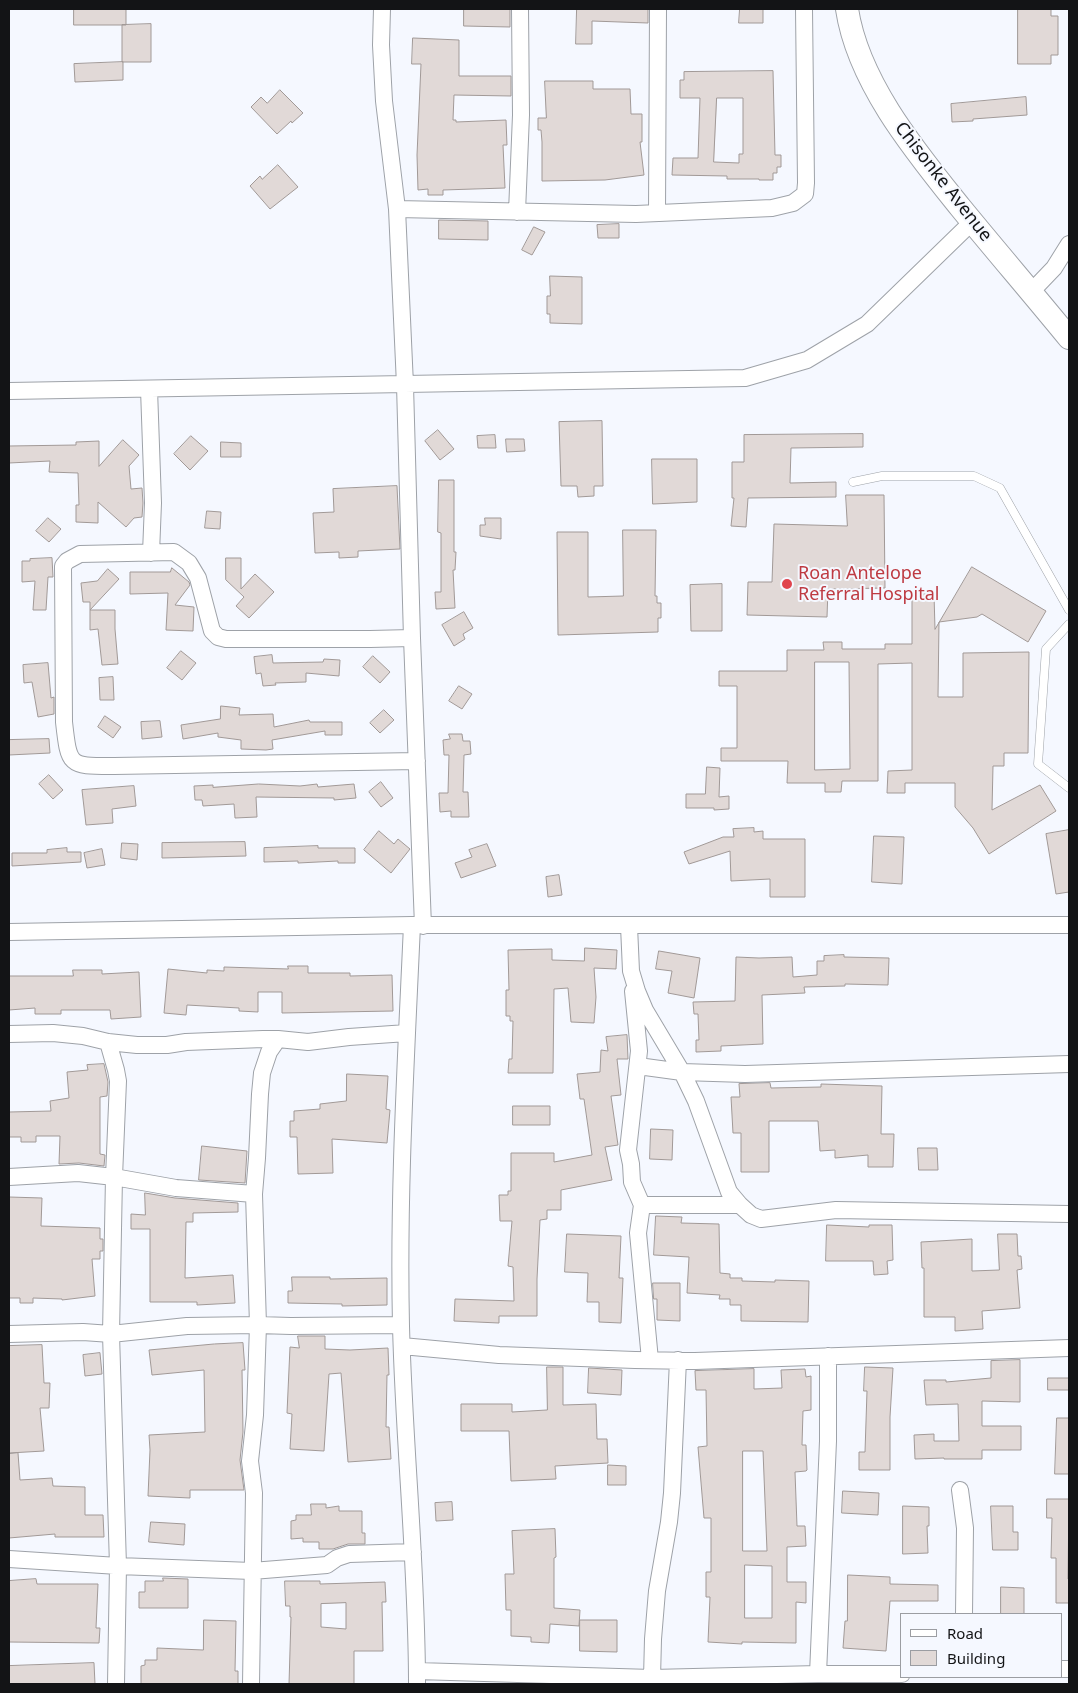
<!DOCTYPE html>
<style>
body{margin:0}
#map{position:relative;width:1078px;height:1693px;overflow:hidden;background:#f5f8ff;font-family:"Noto Sans",sans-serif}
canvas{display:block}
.frame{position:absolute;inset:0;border:10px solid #131416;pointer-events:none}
.legend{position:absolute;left:900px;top:1613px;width:162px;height:65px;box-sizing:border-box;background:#f5f8ff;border:1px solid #9b9da2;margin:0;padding:6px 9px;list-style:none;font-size:15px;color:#131416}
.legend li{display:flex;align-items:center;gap:10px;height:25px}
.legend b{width:25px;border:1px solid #9b9da2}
</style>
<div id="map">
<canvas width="1078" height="1693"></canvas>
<div class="frame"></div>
<ul class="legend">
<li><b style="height:6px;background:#fff"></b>Road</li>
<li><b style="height:14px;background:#e1d9d7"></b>Building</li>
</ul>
</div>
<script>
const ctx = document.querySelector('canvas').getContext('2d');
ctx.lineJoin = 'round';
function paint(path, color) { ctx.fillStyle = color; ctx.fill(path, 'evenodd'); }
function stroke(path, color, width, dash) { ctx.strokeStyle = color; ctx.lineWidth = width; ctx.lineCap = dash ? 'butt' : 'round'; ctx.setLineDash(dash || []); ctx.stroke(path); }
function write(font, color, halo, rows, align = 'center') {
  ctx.font = font + ' "Noto Sans",sans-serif'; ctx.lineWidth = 4; ctx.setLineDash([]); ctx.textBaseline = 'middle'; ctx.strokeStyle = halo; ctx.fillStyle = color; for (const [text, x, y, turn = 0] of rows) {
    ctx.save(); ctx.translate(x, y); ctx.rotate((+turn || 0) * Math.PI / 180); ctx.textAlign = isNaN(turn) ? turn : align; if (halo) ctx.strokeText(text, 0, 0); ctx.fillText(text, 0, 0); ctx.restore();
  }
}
const building = new Path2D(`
 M74,9H126V25H74Z
 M464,9H510V27L464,26Z
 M577,9H648V23L592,21V44H576Z
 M740,9H763V23H739Z
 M1018,9H1051V16H1058V55H1051V64H1018Z
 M151,24V62H122V25Z
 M413,38L459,40V76H511V96L454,95L453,120H456V122L506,120L507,145H503L505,188L443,190V195H428V189L418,190L417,155L421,64H412Z
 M123,62V80L75,82L74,64Z
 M773,71L775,155H781V167H777V173H773V180H759V179H727V176L672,175L673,158H698L700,98H680V80H684V72ZM717,98H743V154H739V163L714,162Z
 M545,81H593V89H630L631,114H642V142H640L644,175L605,180L542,181V142L541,130H538V118H546Z
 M280,90L303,113L292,123L291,121L277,134L251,107L261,97L267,103Z
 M1026,97L1027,115L973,119V121L952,122L951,104Z
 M278,165L298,187L270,209L250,186L260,176L262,179Z
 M439,220L488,221V240L439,239Z
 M619,224V238H598L597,225Z
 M534,227L545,232L532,255L522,250Z
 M550,276L582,277V324L550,323V314H547V296H550Z
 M602,421L603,486H594V496L578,497L577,486H561L559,422Z
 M438,430L454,449L440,460L425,441Z
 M863,434V447L791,448L790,483L836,482V497L748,498L746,527L731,526L734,498H732V462H744V435Z
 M495,435L496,448H478L477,436Z
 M191,436L208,451L190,470L174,454Z
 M506,439H524L525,451L507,452Z
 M123,440L139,455L129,466L131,489L142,488L143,503L142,517L134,518L126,527L98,502V523L76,522V505H79L78,473L49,472L50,461L9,463V446L76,445V442L99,441V466Z
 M221,442L241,443V457H221Z
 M652,459H697V502L653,504Z
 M439,480H454V552H456L455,570H453L455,608L436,609L435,592H441V533L438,532Z
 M397,486L400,549L358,551V557L339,558V552L315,553L313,513L334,512L333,489Z
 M846,495H884L885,588L828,589L827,617L747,615L748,582H772L774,524L847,526Z
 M207,511L221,512L220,529L205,528Z
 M48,518L61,529L49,542L36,531Z
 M485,518H501V539L480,536V525H485Z
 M623,530H656L655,596H657V603H661V618H658V632L558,635L557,532H588V597L623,596Z
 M52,558L53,577H48L46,610H33L35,581L22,582V561H30V559Z
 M226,558H241V589L255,574L274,592L249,618L236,606L244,597L226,580Z
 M972,567L1046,611L1028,642L982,614L977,617L939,622L938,697H963V653L1029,652L1028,753H1004V766H993L992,810L1040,785L1056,811L989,854L973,828L955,807V783H905V793H887L888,771L912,770V663L878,664V781H842L841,792H825V783H787L788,761H721V748H737V686H719V671H787V650H824L823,642H842V649H885V644H912V594H934L935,629ZM815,662H849L850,769L815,770Z
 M172,568L189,582L190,585L175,605L194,607L193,631L166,630L168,593L130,594V572H170Z
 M108,569L119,579L90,610H115V629L118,664L102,665L98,629L90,630V602H83L81,583L97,581Z
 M722,584V631H691L690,585Z
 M464,612L473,628L463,634L465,639L454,646L442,625Z
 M181,651L196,663L182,680L167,668Z
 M272,655L273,663L323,662L324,659L340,660L339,676L306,673V682L275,683L276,685L263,686L261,673L256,674L254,657Z
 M373,656L390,672L380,683L363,667Z
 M48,663L51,698L54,697V714L38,717L32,682L24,683L23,665Z
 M113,677L114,700H100L99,678Z
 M459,686L472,694L462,709L449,701Z
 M221,706L240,708L239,715L273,714L274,727L309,720L310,722H342V735H325V731L272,740L273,749L266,750L241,749V740L218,737V733L183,739L181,725L220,719Z
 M384,710L394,720L380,733L370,723Z
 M105,716L121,727L113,738L98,727Z
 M160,721L162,737L142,739L141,722Z
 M449,734H462L463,741H470L471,754L464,755L463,792H468L469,817H451V811L440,812L439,793H448L449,755H444L443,740L450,739Z
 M49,739L50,753L9,755V740Z
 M707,767L720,768L719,797L729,796V809L714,810V808H686V794H705Z
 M49,775L63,790L53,799L39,784Z
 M381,782L393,798L381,807L369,792Z
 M259,784L300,786L317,784L318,787L354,784L356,798L334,800V798L256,797L257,817L235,818L234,804L203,806L202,800H195L194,786L213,785V787Z
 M134,786L136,806L112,809L113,823L86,825L82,790Z
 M754,828V832L763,831V839H805V897H770V879L731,881L730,851L689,864L684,852L723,837H734L733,829Z
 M1069,830V892L1056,894L1046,834Z
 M379,831L394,844L398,839L410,849L391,873L364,850Z
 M874,836L904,837L902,884L872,882Z
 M245,842L246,856L162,858V843Z
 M122,843L138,844L137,860L121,858Z
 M487,844L496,866L461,878L455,863L472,857L469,850Z
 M318,846V848H355V863H338V861L298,863V861L264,862V848Z
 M67,848V852H81V862L12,866V853H47V850Z
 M102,849L105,865L87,868L84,853Z
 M559,875L562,895L548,897L546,877Z
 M585,948L617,950L616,969L594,968L596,997L594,1023L571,1022L568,988L554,989L553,1073H508L509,1059H512L513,1021H510V1016H506V990H509L508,950L552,949V960L584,961Z
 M659,951L700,958L694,998L668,993L672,971L656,969Z
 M844,955V957L889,958L888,985L845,984V986L804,987L805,993L762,995L763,1044L721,1046V1051L696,1052V1040H699L698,1014H694L693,1002L735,1001L736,957L759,958L792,957L793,977L817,975V961H824V956Z
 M288,966H308V973H350V976L392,975L393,1011L282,1013V992H258V1012L239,1011V1008L187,1005L186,1015L164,1013L168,969L207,973V970L224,971V967L288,969Z
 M73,970H102V974L139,972L141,1017L111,1019L110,1010H61V1014H35V1008L9,1010V976H73Z
 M627,1035L628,1059H617L621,1095L611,1096L618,1145L605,1147L612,1180L561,1190V1210H547V1219L540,1220L537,1279V1316H499V1323L454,1321L455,1299L514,1301L513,1267L508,1266L512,1221H500L499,1195H508V1191H511V1153H554V1162L592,1155L584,1099H580L577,1074L600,1072L601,1050L608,1051L606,1037Z
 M104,1064L108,1082L107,1096L100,1097V1154L105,1155L104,1166L79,1163L59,1164L60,1136H36V1142H21V1137H9V1112L51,1111L50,1101L69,1098L67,1072L88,1070L87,1065Z
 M347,1074L388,1076L386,1109L390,1110L387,1143L332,1139L333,1173L298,1174L297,1137H290V1121H294V1111L320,1109V1104L346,1101Z
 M770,1083L771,1088L821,1087V1084L882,1086L881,1134H894L893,1167H868V1155L835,1158V1150L820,1151L818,1121H769V1172H741V1133H733L731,1097H740L739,1084Z
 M513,1106H550V1125H513Z
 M651,1129L673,1130L672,1160L650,1159Z
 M202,1146L247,1151L245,1183L199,1180Z
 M918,1148H937L938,1170H919Z
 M145,1193L175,1198L238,1203V1212L193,1213V1222H186L185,1278L233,1275L235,1303L197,1305V1302H150V1229H131V1214L145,1215Z
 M9,1197L42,1198L41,1226L100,1228V1239H103V1251H100V1259H92L95,1296L62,1300V1299L33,1298V1303H20V1298H9Z
 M656,1216L682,1217L681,1223L719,1224L720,1273L730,1274V1278H742V1281L775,1282V1280L809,1281L808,1322L741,1321V1305H730V1299H719L720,1295L687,1293L689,1257L654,1255Z
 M827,1225L869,1227V1225H892L893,1260L887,1261L888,1274L874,1275L873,1261H826Z
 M567,1234L621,1236L619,1278H623L621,1323L599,1322V1302H587L588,1273L565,1272Z
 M998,1234H1017L1018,1256H1021L1022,1269L1017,1270L1020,1308L982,1311L983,1329L955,1331V1317H924V1268H922L921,1242L972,1239V1271L999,1270Z
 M292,1277H330V1279L387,1278V1305L342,1306V1304L288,1303V1291H292Z
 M653,1283H680V1321L657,1320V1299H654Z
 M298,1336H325V1349L350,1350L388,1348L389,1375H387L386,1427H389L391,1459L348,1462L341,1373L329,1374L324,1451L290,1449L292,1414L287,1413L290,1347L299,1348Z
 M243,1343L245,1370H242L243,1432L240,1460L244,1490H190V1498L148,1496L150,1450L149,1435L205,1432L204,1370L152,1375L149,1350L214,1344Z
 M42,1345L44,1383H50L49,1408H40L44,1451L9,1453V1346Z
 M100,1353L102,1374L85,1376L83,1355Z
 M1020,1360V1402L982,1401V1426H1021V1450H982V1459H944V1458L915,1459L914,1435L934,1434V1441H959L958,1404L926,1405L924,1380H946V1382L991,1378V1361Z
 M547,1367H563V1405L596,1404L597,1439H607L608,1463L555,1466L556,1479L511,1481L509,1431H461V1404H512V1412L547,1410Z
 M865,1367L893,1368L890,1417V1470H859V1452H865L867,1391H864Z
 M589,1368L622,1370L621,1395L588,1393Z
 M754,1369V1389L782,1388L781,1370L805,1369L806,1377L811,1376V1410L803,1411L802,1445H806L807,1470L806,1471L795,1472L797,1526H805L806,1546L787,1547V1582H806V1603L796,1602V1643L742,1642V1644L708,1642L710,1597H706V1572H711V1518H704L698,1447L707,1446L706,1390H696L695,1371ZM743,1451H763L767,1551H743ZM745,1565L772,1566V1618H745Z
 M1048,1378H1069V1390H1048Z
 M1057,1418H1069V1474H1055Z
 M18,1453L20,1480L52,1478L53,1486L85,1487V1515H103L104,1537H55V1534L9,1538V1454Z
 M608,1465L626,1466V1485H608Z
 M843,1491L879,1493L878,1515L842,1513Z
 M1047,1499H1069L1068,1579H1069V1603H1056V1558H1051L1052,1518H1047Z
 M452,1502L453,1520L436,1521L435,1503Z
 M311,1504H326V1508L339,1506V1511H362V1533H365V1544H348L333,1549H319V1542H303V1538L291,1539V1521L296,1520V1515H311Z
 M903,1506L929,1507V1526H927L928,1553L903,1554Z
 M991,1506H1013V1532H1018V1550H993Z
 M151,1522L185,1524L184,1545L149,1542Z
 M555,1529L556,1557L554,1558V1608L580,1610L579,1626L550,1624L549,1643L531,1642V1637L511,1636V1610H506L505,1574H514L512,1531Z
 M848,1575L890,1577V1584L938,1585V1601H890L886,1651L843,1648L845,1621H847Z
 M163,1578L188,1579V1608H139V1592H145V1581H163Z
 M36,1579L37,1584H98L96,1628H100L99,1643L9,1642V1581Z
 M285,1581H320V1584L385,1582L386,1602H382L383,1651H354V1684H289L291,1617H290V1606H286ZM346,1603V1629L321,1627V1604Z
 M1001,1587L1024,1588V1614H1001Z
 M204,1620L236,1621L235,1671H238V1684H141V1666L145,1665V1660H157V1648L203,1650Z
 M580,1620H617V1652L580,1651Z
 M94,1663L95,1684H9V1666Z`);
paint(building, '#e1d9d7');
stroke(building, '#a19997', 1);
const lane = new Path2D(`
 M853,482L882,476H974L1000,488L1069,610
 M1069,624L1046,649L1038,764L1069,788`);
const street = new Path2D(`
 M382,9L381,45L384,101L397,209L405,385L412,638L423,926
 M397,209L636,214L772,208L793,203L805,194L806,183L804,9
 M517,212L521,115L520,9
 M657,213L658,9
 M1031,292L1054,268L1069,244
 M149,389L153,503L151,553
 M9,391L745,378L807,360L867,324L972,222
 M412,638L370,639H226L218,637L212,631L198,578L189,563L174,552L80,554L67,561L63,566L64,722C69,767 69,766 114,766L417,761
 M412,925C406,1059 398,1193 401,1326C404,1446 417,1565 417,1684
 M629,926L631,971L637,991L645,1010L682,1072L696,1101L729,1192L740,1205L751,1215L761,1219L836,1210L1069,1214
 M9,932L412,925H1069
 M633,991L639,1051L628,1150L631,1164L632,1182L642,1205L638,1233L650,1360
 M9,1034L53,1033L83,1036L108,1042L137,1045H167L186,1042L263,1039H278L308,1042L349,1037L407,1033
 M108,1042L116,1070L118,1081L114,1177L111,1334L118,1566L116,1684
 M638,1066L682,1072L745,1074L1069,1064
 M9,1177L78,1173L114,1177L176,1188L254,1194L258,1325L291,1326L401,1325
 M254,1194L257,1158L260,1094L262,1073L269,1052L278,1039
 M642,1205H740
 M9,1334L83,1332L111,1334L187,1326L258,1325L255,1415L250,1461L254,1493L251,1684
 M402,1346L499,1355L635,1360L695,1361L1069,1348
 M960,1490L965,1528L964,1614
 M9,1559L118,1566L252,1571L327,1565L337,1558L349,1554L413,1552
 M1062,1669H1069
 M417,1671L652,1678L818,1674H902
 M818,1674L828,1441V1356
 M652,1678L653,1639L657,1591L669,1522L672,1493L678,1360`);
const secondary = new Path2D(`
 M847,9C858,82 915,151 960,207C996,251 1033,294 1069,338`);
stroke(lane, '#9ea2a8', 9);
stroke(street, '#9ea2a8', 18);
stroke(secondary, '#9ea2a8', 24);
stroke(lane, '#fff', 8);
stroke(street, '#fff', 16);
stroke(secondary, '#fff', 22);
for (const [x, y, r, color] of [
 [787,584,6,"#e0444e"]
]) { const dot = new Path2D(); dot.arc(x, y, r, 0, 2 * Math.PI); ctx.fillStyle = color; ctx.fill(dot); stroke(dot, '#f5f8ff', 2); }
write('18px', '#131416', '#f5f8ff', [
 ["Chisonke Avenue",943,182,52]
]);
write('18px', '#be3a42', '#f5f8ff', [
 ["Roan Antelope",798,574],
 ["Referral Hospital",798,595]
], 'left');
</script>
